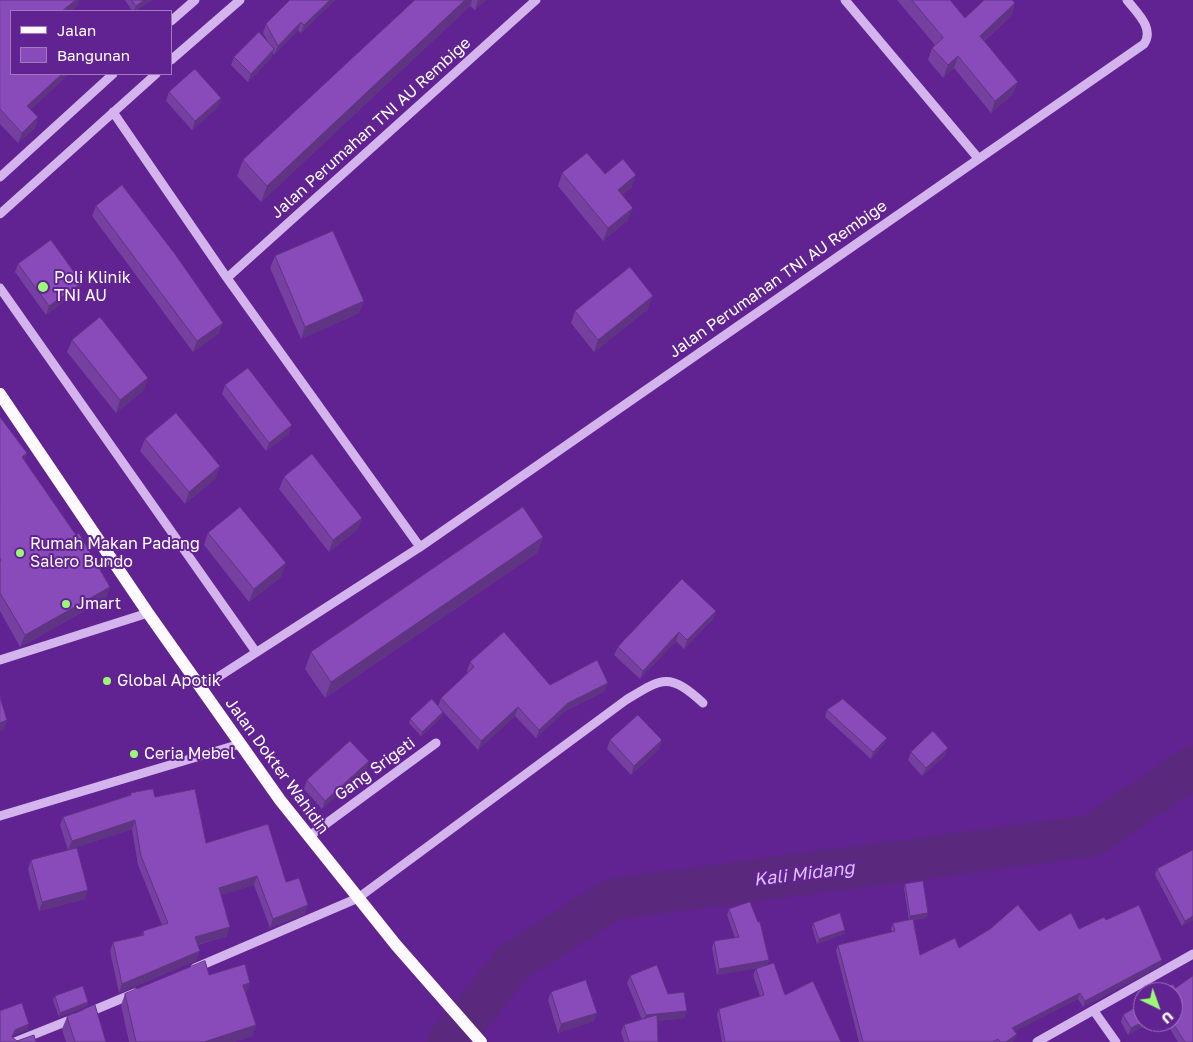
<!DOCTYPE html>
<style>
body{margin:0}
#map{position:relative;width:1193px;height:1042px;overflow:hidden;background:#612292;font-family:"Golos Text",sans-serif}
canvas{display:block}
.legend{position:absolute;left:10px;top:10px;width:162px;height:65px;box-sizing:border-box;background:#612292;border:1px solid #a07abe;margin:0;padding:6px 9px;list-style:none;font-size:15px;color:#fff}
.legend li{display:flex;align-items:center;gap:10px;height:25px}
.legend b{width:25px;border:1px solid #a07abe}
.north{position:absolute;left:1133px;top:982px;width:50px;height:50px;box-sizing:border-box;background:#612292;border:1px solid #a07abe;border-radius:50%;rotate:138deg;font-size:14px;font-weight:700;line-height:20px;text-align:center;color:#fff}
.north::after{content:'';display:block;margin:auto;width:18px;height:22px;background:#9bf976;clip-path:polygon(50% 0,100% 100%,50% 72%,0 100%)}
</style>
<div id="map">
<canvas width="1193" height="1042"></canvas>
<ul class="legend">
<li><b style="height:6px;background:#fdfaff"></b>Jalan</li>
<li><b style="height:14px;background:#884bb9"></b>Bangunan</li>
</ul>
<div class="north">U</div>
</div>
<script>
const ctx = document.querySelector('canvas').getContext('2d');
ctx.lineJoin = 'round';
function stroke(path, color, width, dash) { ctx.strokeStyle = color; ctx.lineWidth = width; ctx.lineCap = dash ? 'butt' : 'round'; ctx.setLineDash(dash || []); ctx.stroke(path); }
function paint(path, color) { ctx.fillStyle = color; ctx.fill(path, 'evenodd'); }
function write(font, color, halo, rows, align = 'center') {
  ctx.font = font + ' "Golos Text",sans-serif'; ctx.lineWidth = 4; ctx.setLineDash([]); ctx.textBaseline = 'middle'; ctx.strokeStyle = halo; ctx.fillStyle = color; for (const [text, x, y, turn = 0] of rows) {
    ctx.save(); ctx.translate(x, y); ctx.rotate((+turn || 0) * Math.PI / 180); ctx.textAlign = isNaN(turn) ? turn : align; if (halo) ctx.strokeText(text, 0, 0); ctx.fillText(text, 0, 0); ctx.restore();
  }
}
stroke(new Path2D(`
 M448,1042L514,962L613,899L1091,836L1193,767`), '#5a297e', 42);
stroke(new Path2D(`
 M845,0L978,158
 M171,21L195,0
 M171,60L240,0
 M113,112L227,278L420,547
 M0,177L113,74
 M0,214L156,74
 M227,278L536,0
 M0,288L256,652
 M0,660L148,613
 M201,688L420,547L1144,44C1155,28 1136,12 1127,0
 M0,816L240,744
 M308,837L436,743
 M195,968L358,898L626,700C662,678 669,672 703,703
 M1094,1011L1116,1042
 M87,1013L135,993
 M15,1042L75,1018
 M1037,1042L1193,954`), '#d3b4ed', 9);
stroke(new Path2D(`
 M0,394L148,613L280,800L396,945L481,1042`), '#fdfaff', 12);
paint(new Path2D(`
 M0,0L78,5L71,11H11L69,74L31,109L38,117L35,128L18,143L0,124Z
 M125,0H152L135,11H132Z
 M290,0H335L301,33L298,30L274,55L273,53L271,58L248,82L231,65L234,57L268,42L263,33L266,24Z
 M415,0H486L475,10L470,6L261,202L237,176L243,160Z
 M897,0H950L965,18L1015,3L1011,16L984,41L1013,94L991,113L954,68L943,78L928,60L932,48L935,45Z
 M169,92L221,98L218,107L192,130L166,101Z
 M562,173L605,174L632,187L622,195L628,220L603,241L558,186Z
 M96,206L219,333L193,352L92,216Z
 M275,256L364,301L359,313L301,339L270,268Z
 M18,264L82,283L78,291L46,315L15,272Z
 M648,309L594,352L571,323L575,311Z
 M72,340L144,390L116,413L67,352Z
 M225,385L289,434L266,451L222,394Z
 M0,417L27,453L24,460L106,599L20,647L0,611Z
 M145,439L220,466L215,479L185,504L140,451Z
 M284,477L362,518L357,530L329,552L279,489Z
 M208,533L282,576L249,602L204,545Z
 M543,537L537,553L325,698L305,669L311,652Z
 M716,611L713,619L684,649L676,641L640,679L614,655L618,647Z
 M470,662L550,685L605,691L565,711L536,738L515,716L478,750L438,706L441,698L468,673L467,671Z
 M827,710L887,738L884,744L871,759L825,717Z
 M443,712L442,717L421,736L409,723L410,719Z
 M610,740L659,749L631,775L607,749Z
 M911,752L945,756L922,776L908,760Z
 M369,761L366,770L322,809L304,789L307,780Z
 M131,793L155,797L206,843L286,882L305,914L270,928L254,885L221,895L227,936L198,945L197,960L119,993L110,951L113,942L141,936L143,931L162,925L138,865L132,829L68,850L60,825L63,817L130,795Z
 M31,860L85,899L39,911L28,869Z
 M1157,869L1193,920L1182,926L1155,875Z
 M905,884L928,913L926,918L913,920L920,955L959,948L1039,931L1079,929L1106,920L1160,966L1083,1007L1078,999L1015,1031V1040L1012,1042H859L836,951L838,945L892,932L891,929L893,923L909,920L904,888Z
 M729,909L769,960L767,965L785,995L841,1042H722L717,1014L719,1009L760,996L753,975L756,969L762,967L717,975L712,948L714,941L735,938L727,915Z
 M813,923L845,930L844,934L817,944L812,927Z
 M209,975L246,994L256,1025L252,1036L234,1042H129L121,1005L125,994Z
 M630,976L668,994L685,1018L658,1021V1042H624L621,1032L624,1025L642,1020L627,983Z
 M1175,988L1193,1042H1178L1166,1022H1173Z
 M551,992L597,1013L594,1021L558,1033L548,1000Z
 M55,996L88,1002L87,1006L59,1017L53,1000Z
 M1123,1015L1143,1022H1152L1128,1035L1121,1022Z
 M67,1017L106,1042H66L62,1029Z`), '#75409f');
paint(new Path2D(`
 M76,0H80L78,5L71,11H62Z
 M144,0H152L135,11H134L136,6Z
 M330,0H335L301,33L304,25Z
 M465,0H472L470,6L261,202L267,186Z
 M478,0H486L475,10Z
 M1015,3L1011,16L975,48L980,36Z
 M301,22L298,30L274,55L278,46Z
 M274,49L271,58L248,82L251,74Z
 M958,56L954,68L943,78L948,65Z
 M62,74H69L24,116L27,106Z
 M1018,82L1013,94L991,113L995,101Z
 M221,98L218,107L192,130L195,121Z
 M38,117L35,128L18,143L22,133Z
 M636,175L632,187L614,202L618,190Z
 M633,208L628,220L603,241L608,228Z
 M82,283L78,291L46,315L49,306Z
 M653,296L648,309L594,352L598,340Z
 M364,301L359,313L301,339L305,327Z
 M223,323L219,333L193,352L197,341Z
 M148,378L144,390L116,413L120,400Z
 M292,425L289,434L266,451L269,443Z
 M27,453L23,464L22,457Z
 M220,466L215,479L185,504L189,492Z
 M362,518L357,530L329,552L333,540Z
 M543,537L537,553L325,698L331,682Z
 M286,563L282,576L249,602L254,589Z
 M110,587L106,599L20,647L25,635Z
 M716,611L713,619L684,649L687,640Z
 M679,632L676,641L640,679L643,671Z
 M608,683L605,691L565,711L536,738L539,730L568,703Z
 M518,707L515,716L478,750L481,741Z
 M443,712L442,717L421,736L422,732Z
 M7,720L4,730L0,731V723Z
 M887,738L884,744L871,759L873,752Z
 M662,740L659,749L631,775L634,766Z
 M948,748L945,756L922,776L926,768Z
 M369,761L366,770L322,809L325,801Z
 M135,820L132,829L68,850L72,841Z
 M257,876L254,885L216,897L219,888Z
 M88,890L85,899L39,911L42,902Z
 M308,905L305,914L270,928L273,919Z
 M928,913L926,918L909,920L910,916Z
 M1193,916V920L1182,926L1185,921Z
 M230,927L227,936L192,946L195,937Z
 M845,930L844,934L817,944L819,939Z
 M200,951L197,960L119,993L122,984Z
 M769,960L767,966L717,975L719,969Z
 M1162,960L1160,966L1083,1007L1085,1001Z
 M250,983L246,994L243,985Z
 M1080,993L1078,999L1010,1034L1012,1028Z
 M88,1002L87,1006L59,1017L60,1013Z
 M687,1011L685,1018L643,1023L646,1015Z
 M597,1013L594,1021L558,1033L561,1024Z
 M1143,1022H1152L1128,1035L1131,1028Z
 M29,1024L27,1030L12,1036L15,1030Z
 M256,1025L252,1036L234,1042H204Z
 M1017,1034L1015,1040L1012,1042H1006Z`), '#5f3482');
const building = new Path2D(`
 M0,0H76L62,11H11V74H62L27,106L38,117L22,133L0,109Z
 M132,0H144L136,6Z
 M290,0H330L304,25L301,22L278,46L266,24Z
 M415,0H465L267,186L243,160Z
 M912,0H950L965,18L984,0H1012L1015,3L980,36L1018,82L995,101L958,56L948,65L932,48L943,38Z
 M259,32L274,49L251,74L234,57Z
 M195,69L221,98L195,121L169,92Z
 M587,153L605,174L623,159L636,175L618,190L633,208L608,228L562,173Z
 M122,185L175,254L223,323L197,341L96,206Z
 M333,231L364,301L305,327L275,256Z
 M51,240L82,283L49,306L18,264Z
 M630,267L653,296L598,340L575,311Z
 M100,317L148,378L120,400L72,340Z
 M248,368L292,425L269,443L225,385Z
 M176,413L220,466L189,492L145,439Z
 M0,417L27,453L22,457L76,535L79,533L110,587L25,635L0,593V561L1,560L0,558Z
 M312,454L362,518L333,540L284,477Z
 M240,507L286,563L254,589L208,533Z
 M523,507L543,537L331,682L311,652Z
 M682,579L716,611L687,640L679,632L643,671L618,647Z
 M504,632L550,685L597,660L608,683L568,703L539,730L518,707L481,741L441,698L474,667L470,662Z
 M0,697L7,720L0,723Z
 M432,699L443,712L422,732L410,719Z
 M843,699L887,738L873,752L827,710Z
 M638,715L662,740L634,766L610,740Z
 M933,731L948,748L926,768L911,752Z
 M350,741L369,761L325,801L307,780Z
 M153,789L155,797L195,789L206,843L268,824L286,882L299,878L308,905L273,919L257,876L219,888L230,927L195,937L200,951L122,984L113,942L144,935L143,931L168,923L141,856L135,820L72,841L63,817L131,795V793Z
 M77,848L88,890L42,902L31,860Z
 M1193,850V916L1185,921L1157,869Z
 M923,881L928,913L910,916L905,884Z
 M750,902L758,922H760L769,960L719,969L714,941L739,937L729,909Z
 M1018,905L1039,931L1071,913L1079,929L1104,917L1106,920L1139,905L1162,960L1085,1001L1080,993L1012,1028L1017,1034L1006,1042H1000L998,1039L992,1042H863L838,945L895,931L893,923L913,919L920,955L955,938L959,948L990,929Z
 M840,913L845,930L819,939L813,923Z
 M205,961L209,975L245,964L250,983L243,985L256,1025L204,1042H136L125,994Z
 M774,963L785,995L813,981L841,1042H725L719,1009L764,995L756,969Z
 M657,965L668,994L684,992L687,1011L646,1015L630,976Z
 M1193,976V1042H1185L1172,1022L1173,992H1160L1173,984L1175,988Z
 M586,980L597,1013L561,1024L551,992Z
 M83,986L88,1002L60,1013L55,996Z
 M22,1003L29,1024L15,1030L12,1037L17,1041L34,1035L36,1042H0V1011Z
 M1143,1003V1022L1131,1028L1123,1015Z
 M95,1005L106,1042H75L67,1017Z
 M657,1015L658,1042H629L624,1025Z`);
paint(building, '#884bb9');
stroke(building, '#5f3482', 1);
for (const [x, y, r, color] of [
 [43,287,6,"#9bf976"],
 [20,553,5,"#9bf976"],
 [66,604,5,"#9bf976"],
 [107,681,5,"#9bf976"],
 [134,754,5,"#9bf976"]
]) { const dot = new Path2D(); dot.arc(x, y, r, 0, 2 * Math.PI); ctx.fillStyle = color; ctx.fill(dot); stroke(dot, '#612292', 2); }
write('16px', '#fff', '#612292', [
 ["Jalan Perumahan TNI AU Rembige",371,128,-42],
 ["Jalan Perumahan TNI AU Rembige",778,279,-35],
 ["Jalan Dokter Wahidin",277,766,54],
 ["Gang Srigeti",375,769,-36]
]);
write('16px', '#fff', '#612292', [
 ["Poli Klinik",54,278],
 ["TNI AU",54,296],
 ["Rumah Makan Padang",30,544],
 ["Salero Bundo",30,562],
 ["Jmart",76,604],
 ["Global Apotik",117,681],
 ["Ceria Mebel",144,754]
], 'left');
write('italic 18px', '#dcc0f4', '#612292', [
 ["Kali Midang",804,874,-7]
]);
</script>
